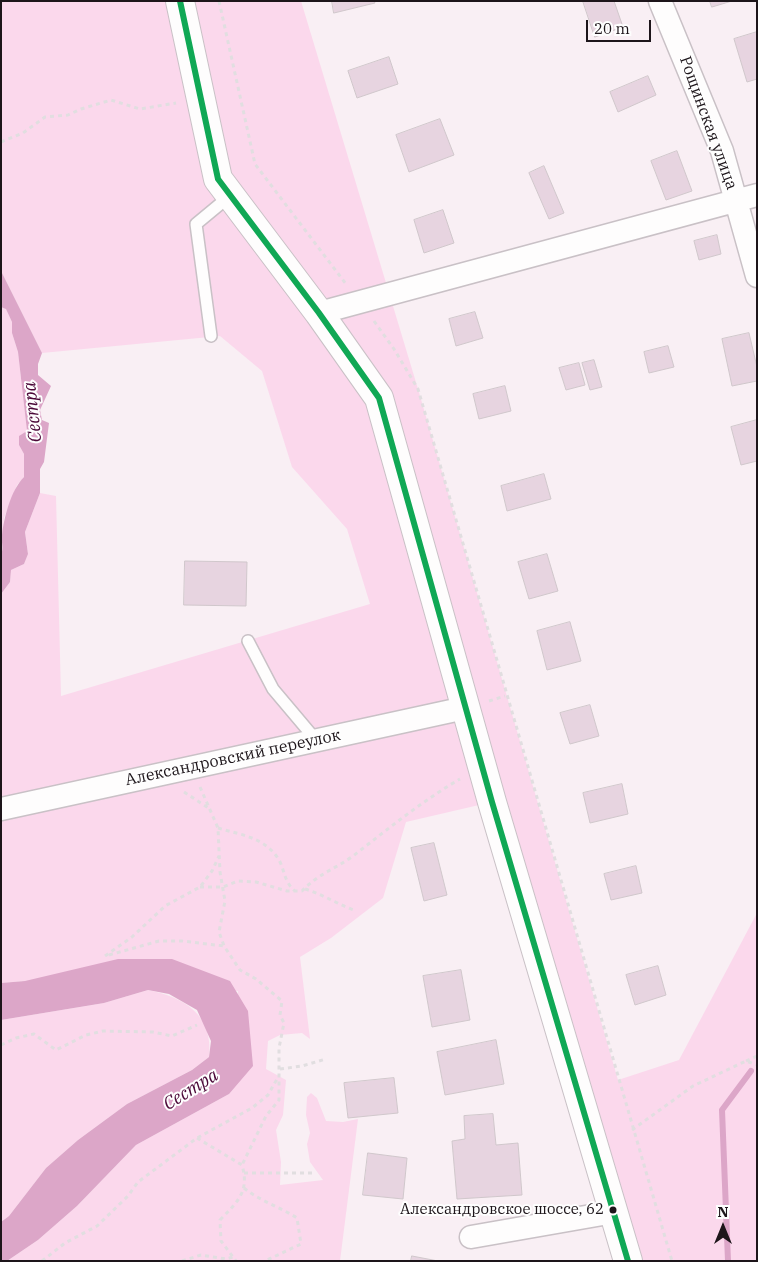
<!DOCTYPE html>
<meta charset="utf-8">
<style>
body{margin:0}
#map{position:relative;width:758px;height:1262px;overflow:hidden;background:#f9eff4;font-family:"IBM Plex Serif",serif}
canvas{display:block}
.frame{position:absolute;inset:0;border:2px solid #1d151a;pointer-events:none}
.north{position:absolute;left:698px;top:1202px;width:50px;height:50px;-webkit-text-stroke:4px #fefefe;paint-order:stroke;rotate:0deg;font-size:14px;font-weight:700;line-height:20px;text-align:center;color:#1d151a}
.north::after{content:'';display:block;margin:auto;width:18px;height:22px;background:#1d151a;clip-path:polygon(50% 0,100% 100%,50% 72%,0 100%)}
.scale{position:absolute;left:586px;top:20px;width:65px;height:22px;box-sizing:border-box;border:2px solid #1d151a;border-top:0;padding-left:6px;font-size:15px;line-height:18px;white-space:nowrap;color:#1d151a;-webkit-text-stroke:4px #fefefe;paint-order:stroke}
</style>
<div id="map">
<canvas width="758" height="1262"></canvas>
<div class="frame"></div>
<div class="north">N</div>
<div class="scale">20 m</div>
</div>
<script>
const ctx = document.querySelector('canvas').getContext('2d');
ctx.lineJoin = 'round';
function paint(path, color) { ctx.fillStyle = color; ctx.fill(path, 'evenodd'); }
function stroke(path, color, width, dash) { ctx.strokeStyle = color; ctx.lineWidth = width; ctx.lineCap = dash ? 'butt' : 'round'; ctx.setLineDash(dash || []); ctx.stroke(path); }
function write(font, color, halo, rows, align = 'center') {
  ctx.font = font + ' "IBM Plex Serif",serif'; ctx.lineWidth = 4; ctx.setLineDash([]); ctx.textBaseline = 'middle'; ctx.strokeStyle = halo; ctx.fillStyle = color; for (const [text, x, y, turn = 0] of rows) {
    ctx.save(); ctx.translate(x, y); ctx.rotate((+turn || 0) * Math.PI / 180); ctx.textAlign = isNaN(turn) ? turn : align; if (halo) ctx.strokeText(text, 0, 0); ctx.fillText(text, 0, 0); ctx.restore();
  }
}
paint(new Path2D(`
 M1,1H301L418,389L618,1080L679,1060L757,913V1261H628L492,802L406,822L383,898L331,938L300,957L310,1039L302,1033L280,1035L268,1041L266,1069L286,1080L283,1115L276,1130L281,1162L280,1185L323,1180L310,1162L307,1144L310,1133L306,1115L307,1097L311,1093L317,1098L326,1121L343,1122L358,1119L340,1261H7L38,1240L77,1206L136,1145L229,1094L238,991L25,981L1,983V813L452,703L1,805V594L10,582L11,570L24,564L28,554L25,532L40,493L56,496L61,696L370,604L347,529L292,467L262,371L220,336L42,353L1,271Z
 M1,307L6,308L12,322V333L18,352L27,431L19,445L24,454V477L17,485L4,518L1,555Z
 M148,990C184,997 214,1015 209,1057L192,1070L127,1104L78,1140L46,1168L9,1216L1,1222V1020L104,1003Z`), '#fbd8ec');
paint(new Path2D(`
 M1,271L42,353L38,364V375L51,386L40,410L42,420L49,423L44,462L40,469V493L25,532L28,554L24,564L11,570L10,582L1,594V555C4,548 1,542 2,535C4,517 11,490 24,477V454L19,445V436L27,431L18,352L12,333V322L6,309L1,307Z
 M118,959H172L230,981L248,1011L253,1066L229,1094L136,1145L77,1206L38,1240L7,1261H1V1222L9,1216L46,1168L78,1140L127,1104L192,1070L209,1057L211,1041L197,1010L169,994L148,990L104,1003L1,1020V983L25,981Z`), '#dca6c8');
stroke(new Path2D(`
 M728,1261L722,1110L751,1071`), '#dca6c8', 6);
const building = new Path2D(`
 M332,1H374L375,3L334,13Z
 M583,1H614L623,27L595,37Z
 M710,1H732L712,7Z
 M757,32V79L747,82L734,39Z
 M389,57L398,84L357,98L348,71Z
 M648,76L656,95L618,112L610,92Z
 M440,119L454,155L409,172L396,135Z
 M677,151L692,191L666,200L651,161Z
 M544,166L564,213L549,219L529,173Z
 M443,210L454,243L424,253L414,220Z
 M717,235L721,254L699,260L694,241Z
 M475,312L483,338L456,346L449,319Z
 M749,333L757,367V381L732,386L722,339Z
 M668,346L674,367L649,373L644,352Z
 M594,360L602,387L590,390L582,363Z
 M579,363L585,385L566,390L559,368Z
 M505,386L511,411L479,419L473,394Z
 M757,420V461L741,465L731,427Z
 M544,474L551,499L507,511L501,486Z
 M547,554L558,591L529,599L518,562Z
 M185,561L247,562L246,606L184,605Z
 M570,622L581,661L547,670L537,631Z
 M590,705L599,736L570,744L560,713Z
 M622,784L628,814L590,823L583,793Z
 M434,843L447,895L424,901L411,848Z
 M636,866L642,893L611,900L604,874Z
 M658,966L666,995L635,1005L626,975Z
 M461,970L470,1020L432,1027L423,976Z
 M496,1040L504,1084L445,1095L437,1052Z
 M394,1078L398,1113L348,1118L344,1083Z
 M493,1114L496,1145L518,1143L522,1195L457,1199L452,1141L465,1139L464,1116Z
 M368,1153L407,1158L403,1199L363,1195Z
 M412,1256L438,1261H411Z`);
paint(building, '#e7d4e0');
stroke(building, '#d0c7cb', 1);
const service = new Path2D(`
 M211,336L196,224L231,195
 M248,641L273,689L316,740`);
const minor = new Path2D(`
 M660,1L722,151L757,276
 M319,313L757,195
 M1,809L465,708
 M471,1237L614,1212`);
const tertiary = new Path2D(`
 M180,1L218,179L319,313L379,398L492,802L628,1261`);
stroke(service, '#c9c1c6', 14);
stroke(minor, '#c9c1c6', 25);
stroke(tertiary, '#c9c1c6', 30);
stroke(new Path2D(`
 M219,1L255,164L346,284
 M1,142L23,133L45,117L68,115L81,109L111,100L140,109L176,103
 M374,321L394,349L418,389L672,1261
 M489,701L505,696
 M200,787L218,828L220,872L225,901L219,932L224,946L240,970L256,979L282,1001L280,1015L284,1023L279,1048V1100L266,1116L242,1165
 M184,792L210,809
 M218,828C241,835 265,837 279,860C285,871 284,882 295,891
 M200,887H223L238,881L256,882L287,891H302C318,874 335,869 353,856C388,829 422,801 460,779
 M305,889C322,894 337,904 354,910
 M109,955L159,941H182L224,946
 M105,956L132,937L165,906L200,887L212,871L219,856
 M1,1045L16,1038L34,1034L56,1050L86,1035L103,1031L153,1032L172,1036L197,1025
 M746,1061L757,1056
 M280,1069L302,1066L326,1059
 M632,1130L693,1086L746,1061L757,1065
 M197,1138L242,1165C250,1192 237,1202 220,1220L221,1241L236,1261
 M244,1173H315
 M244,1188C260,1201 280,1207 297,1218L301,1244L265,1261
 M42,1261L65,1243L97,1226L128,1196L138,1182L197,1138L252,1108L268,1095L277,1079
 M182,1261L201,1255L226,1259L233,1257`), '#e1dee0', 3, [4, 4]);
stroke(service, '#fefdfd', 11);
stroke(minor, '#fefdfd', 22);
stroke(tertiary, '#fefdfd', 28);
stroke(new Path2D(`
 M180,1L218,179L319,313L379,398L492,802L628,1261`), '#10a855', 6);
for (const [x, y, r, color] of [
 [613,1210,4.5,"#1d151a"]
]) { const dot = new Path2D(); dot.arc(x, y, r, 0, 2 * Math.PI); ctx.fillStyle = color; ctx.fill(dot); stroke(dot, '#fefefe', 2); }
write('15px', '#1d151a', '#fefefe', [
 ["Александровское шоссе, 62",604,1210]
], 'right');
write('16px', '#1d151a', '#fefefe', [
 ["Рощинская улица",708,123,70],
 ["Александровский переулок",233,758,-12]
]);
write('italic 18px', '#4b0838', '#fefefe', [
 ["Сестра",33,412,-96],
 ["Сестра",191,1090,-32]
]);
</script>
